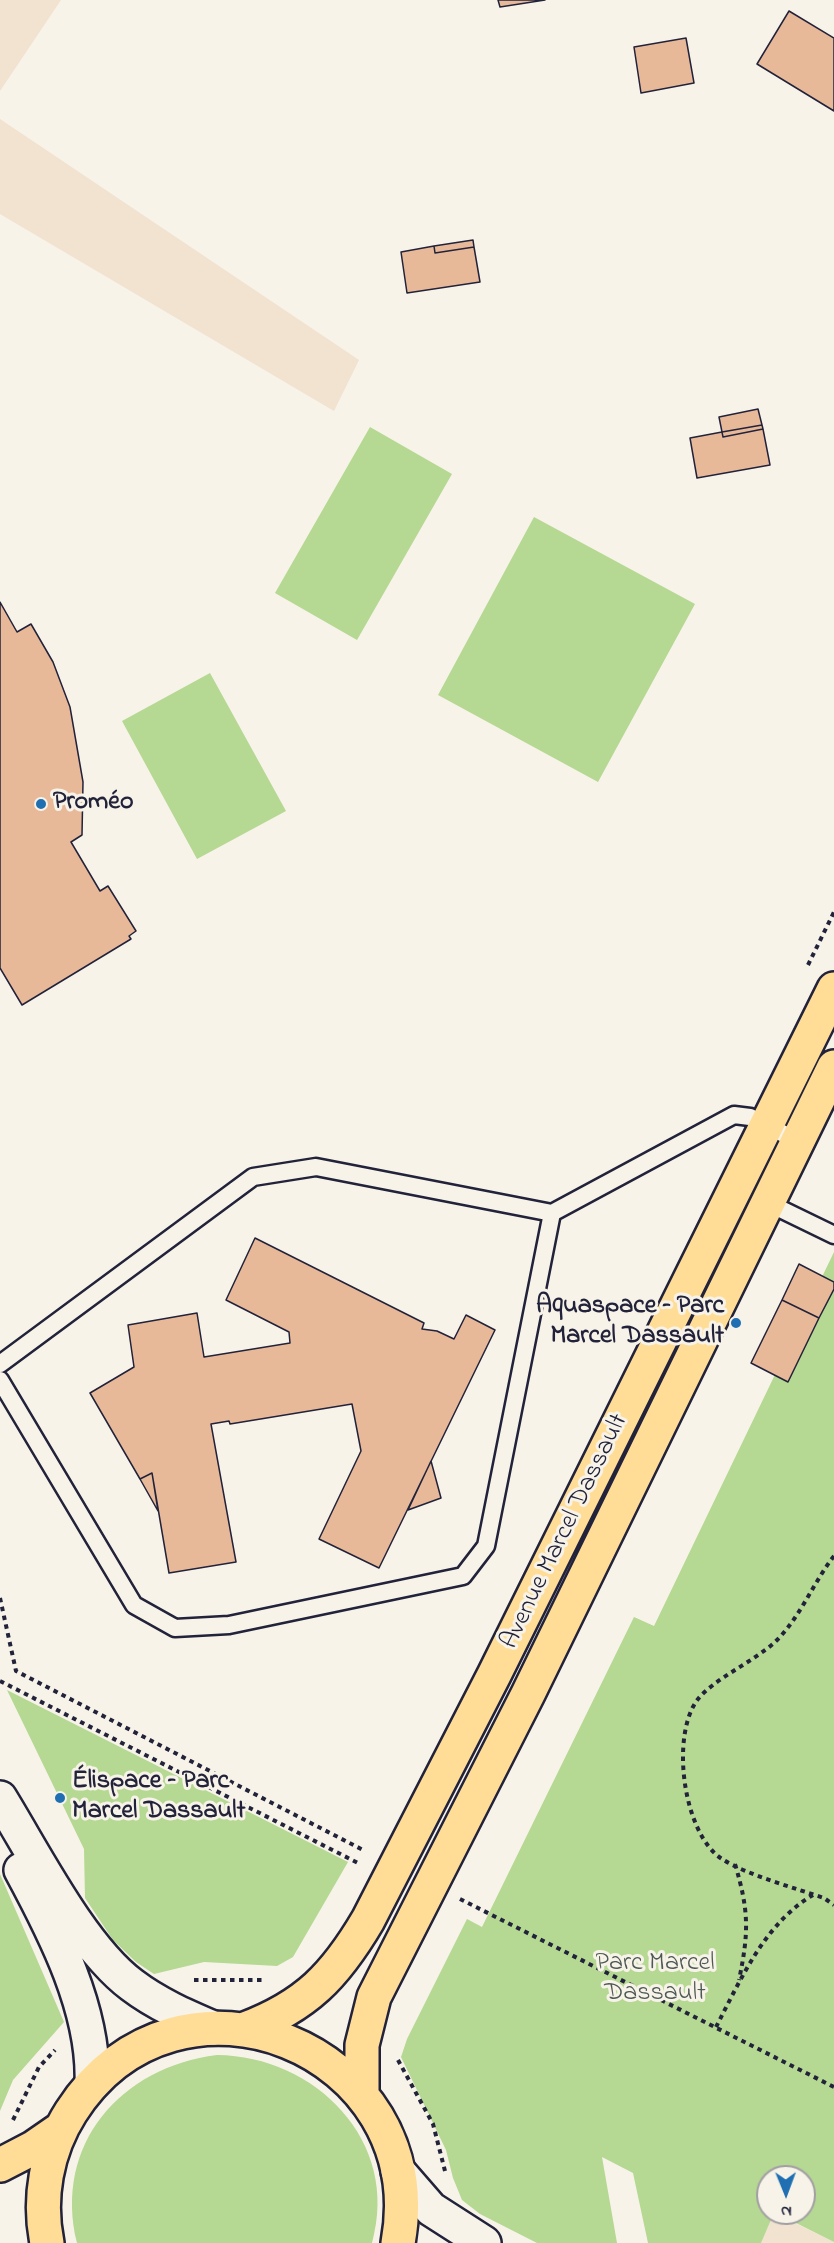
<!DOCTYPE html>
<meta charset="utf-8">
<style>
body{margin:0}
#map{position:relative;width:834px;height:2243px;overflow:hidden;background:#f7f3e8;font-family:"Indie Flower",sans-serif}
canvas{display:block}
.north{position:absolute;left:756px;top:2165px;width:60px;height:60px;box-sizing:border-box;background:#f7f3e8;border:2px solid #a29fa3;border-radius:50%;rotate:179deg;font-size:16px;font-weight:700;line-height:24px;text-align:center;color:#22223b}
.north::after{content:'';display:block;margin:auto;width:21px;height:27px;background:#1f6fb2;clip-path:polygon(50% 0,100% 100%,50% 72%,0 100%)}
</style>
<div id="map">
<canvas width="834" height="2243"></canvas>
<div class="north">N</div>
</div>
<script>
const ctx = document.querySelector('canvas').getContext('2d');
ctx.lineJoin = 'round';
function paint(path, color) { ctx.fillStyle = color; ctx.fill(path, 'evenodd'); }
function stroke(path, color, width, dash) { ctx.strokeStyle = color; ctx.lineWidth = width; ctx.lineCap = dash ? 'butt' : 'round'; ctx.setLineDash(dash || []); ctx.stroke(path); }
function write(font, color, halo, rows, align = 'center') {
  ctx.font = font + ' "Indie Flower",sans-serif'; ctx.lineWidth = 6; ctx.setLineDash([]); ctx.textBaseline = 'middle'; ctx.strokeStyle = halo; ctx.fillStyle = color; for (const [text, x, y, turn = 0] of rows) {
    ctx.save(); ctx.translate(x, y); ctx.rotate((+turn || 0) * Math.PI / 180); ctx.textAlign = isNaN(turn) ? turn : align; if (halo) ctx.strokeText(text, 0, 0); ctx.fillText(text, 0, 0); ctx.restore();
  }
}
paint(new Path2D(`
 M0,0H61L0,91Z
 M0,119L359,360L334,411L0,214Z
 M774,2213L834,2242V2243H761Z`), '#f2e2d0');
paint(new Path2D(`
 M370,427L452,474L357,640L275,593Z
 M534,517L695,604L598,782L438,695Z
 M210,673L286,811L197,859L122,721Z
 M834,1252V2242L776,2213H804V2177H768V2213H774L761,2243H648L633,2173L602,2157L617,2243H537L480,2214L462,2200L453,2178L446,2150L401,2057L407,2039L467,1919L482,1927L634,1617L654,1626Z
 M7,1690L348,1862L293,1957L277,1966L204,1962L154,1974L136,1962L113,1940L85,1898L84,1849Z
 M0,1874L64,2022L13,2080L0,2111Z
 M217,2055C315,2056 401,2141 372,2243H77C53,2144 121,2067 217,2055Z`), '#b5d892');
const building = new Path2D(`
 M498,0H545L500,7Z
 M789,11L834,38V111L757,64Z
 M686,38L694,83L641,93L634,47Z
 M473,240L474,247L435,253L434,246Z
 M434,246L435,253L474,247L480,282L407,293L401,252Z
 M758,409L762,425L722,432L719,417Z
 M762,425L763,429L723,437L722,432Z
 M763,429L770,465L697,478L690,438L722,432L723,437Z
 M0,602L17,632L31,624L53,662L70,707L83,782L82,835L71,842L100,891L108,886L136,931L129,936L131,939L22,1005L0,968Z
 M255,1238L424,1323L422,1329L437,1331L454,1339L466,1315L495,1330L379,1568L319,1539L361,1451L352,1404L230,1424L229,1421L211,1424L236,1562L169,1573L152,1473L140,1479L90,1393L134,1367L128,1325L197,1313L204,1357L290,1343L289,1332L226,1300Z
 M799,1264L834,1282V1289L819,1318L782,1300Z
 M782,1300L819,1318L788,1382L751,1363Z
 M431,1461L441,1498L408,1510Z
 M152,1473L158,1511L140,1479Z`);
paint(building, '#e8b998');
stroke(building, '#22223b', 1.5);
const lane = new Path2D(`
 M762,1200L834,1235
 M552,1213L734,1115L750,1117L798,1141
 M0,1364L253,1177L316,1167L552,1213L486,1546L463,1576L229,1625L175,1628L134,1605L0,1380`);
const street = new Path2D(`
 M398,2171L431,2209L484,2243`);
const secondary = new Path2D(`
 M0,1798C34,1853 81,1947 132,1985C157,2004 185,2016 213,2028
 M21,1870C55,1933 95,2011 92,2084`);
const primary = new Path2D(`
 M245,2029C306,2006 335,1976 368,1920L494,1675L834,989
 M362,2095V2045L374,1997L528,1694L834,1067
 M0,2165L33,2148L62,2128
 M47,2243C38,2199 46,2151 71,2112C177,1945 434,2048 398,2243`);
stroke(lane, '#22223b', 21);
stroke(street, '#22223b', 38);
stroke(secondary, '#22223b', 38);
stroke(primary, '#22223b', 38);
stroke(new Path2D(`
 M808,965L834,912
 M834,1556C813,1583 800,1618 775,1642C753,1662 714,1679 698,1699C670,1735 683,1834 722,1859C747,1875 795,1888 824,1898L834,1905
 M0,1598L16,1671L365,1851
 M0,1681L358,1863
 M735,1864C749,1911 749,1932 739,1980
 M460,1899L834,2087
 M194,1980H264
 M716,2027C741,1979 765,1923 813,1895
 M398,2060L433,2124L445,2171
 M13,2120L39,2067L55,2050`), '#22223b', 4, [4.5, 4.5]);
stroke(lane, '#f7f3e8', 16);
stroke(street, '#f7f3e8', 33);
stroke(secondary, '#f7f3e8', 33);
stroke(primary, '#ffdd96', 33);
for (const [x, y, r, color] of [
 [41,804,6,"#1f6fb2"],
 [736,1323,6,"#1f6fb2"],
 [60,1798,6,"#1f6fb2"]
]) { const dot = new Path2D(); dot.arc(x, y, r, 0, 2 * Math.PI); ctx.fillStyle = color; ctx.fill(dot); stroke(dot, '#f7f3e8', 2); }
write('bold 26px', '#22223b', '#f7f3e8', [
 ["Proméo",53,804],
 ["Aquaspace – Parc",724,1308,"right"],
 ["Marcel Dassault",724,1338,"right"],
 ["Élispace – Parc",72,1783],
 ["Marcel Dassault",72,1813]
], 'left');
write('26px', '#22223b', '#f7f3e8', [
 ["Avenue Marcel Dassault",566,1532,-64]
]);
write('26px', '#4e5955', '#f7f3e8', [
 ["Parc Marcel",655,1965],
 ["Dassault",655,1995]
]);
</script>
